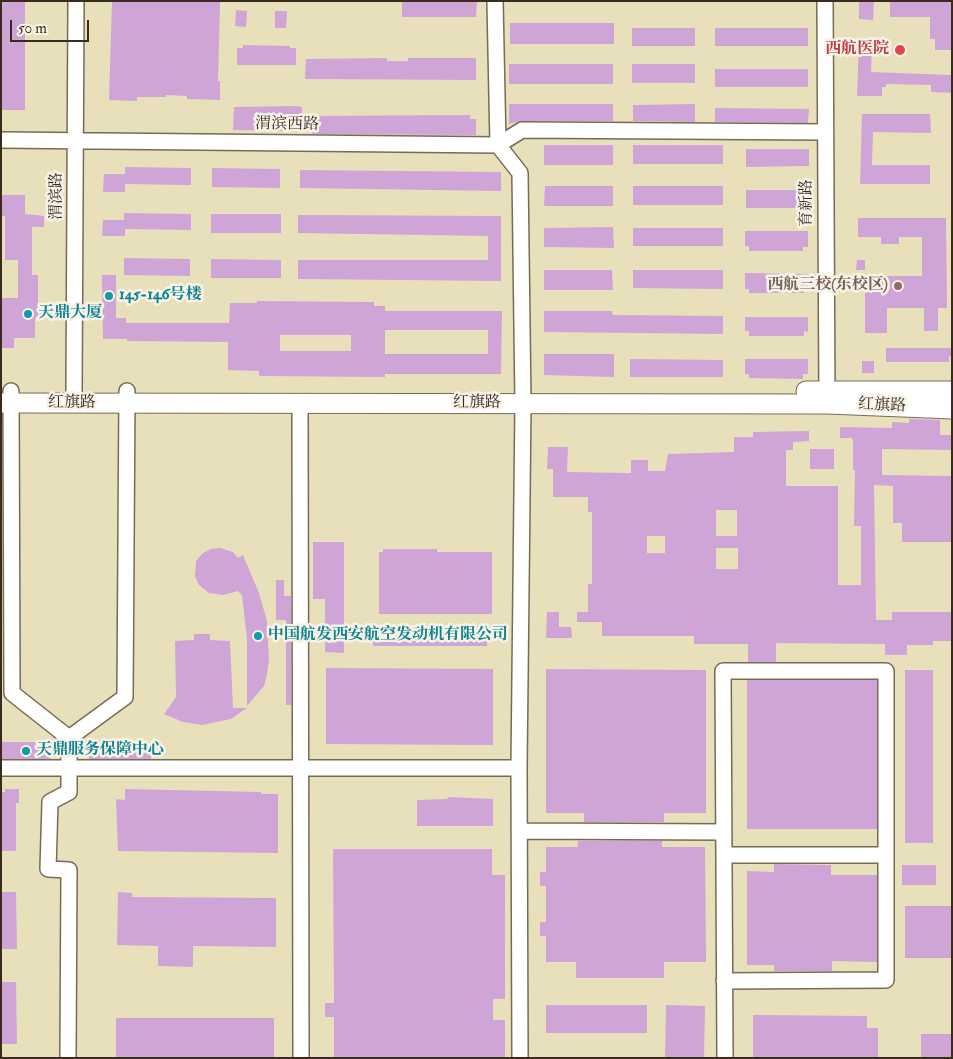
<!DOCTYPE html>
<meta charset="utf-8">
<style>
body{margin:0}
#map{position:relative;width:953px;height:1059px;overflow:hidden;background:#e8e0ba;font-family:"IM FELL Double Pica",serif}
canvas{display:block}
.frame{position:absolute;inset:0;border:2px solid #3b2a1e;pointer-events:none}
.scale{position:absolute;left:10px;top:20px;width:79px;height:22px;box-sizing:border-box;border:2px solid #3b2a1e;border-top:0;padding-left:6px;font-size:15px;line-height:18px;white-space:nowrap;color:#3b2a1e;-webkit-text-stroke:4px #f7f3e8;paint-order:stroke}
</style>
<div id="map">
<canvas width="953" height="1059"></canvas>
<div class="frame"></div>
<div class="scale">50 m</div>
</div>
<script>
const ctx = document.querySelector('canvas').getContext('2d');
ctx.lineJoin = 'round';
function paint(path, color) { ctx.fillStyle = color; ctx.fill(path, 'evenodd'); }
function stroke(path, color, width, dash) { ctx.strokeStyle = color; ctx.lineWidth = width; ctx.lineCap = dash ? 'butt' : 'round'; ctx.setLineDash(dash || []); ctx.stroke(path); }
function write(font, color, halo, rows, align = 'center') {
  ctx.font = font + ' "IM FELL Double Pica","Noto Serif SC",serif'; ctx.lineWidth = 5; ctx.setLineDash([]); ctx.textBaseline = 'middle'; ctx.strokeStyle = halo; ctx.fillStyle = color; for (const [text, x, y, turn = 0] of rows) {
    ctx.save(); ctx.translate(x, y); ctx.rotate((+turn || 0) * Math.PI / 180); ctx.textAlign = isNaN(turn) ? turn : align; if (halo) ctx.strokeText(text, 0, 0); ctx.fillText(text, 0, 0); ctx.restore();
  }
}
paint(new Path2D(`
 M1,1H25V110H2Z
 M112,1H220L218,81H220V100L187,99V96L166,95V97H137V101L109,100Z
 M402,1H477L476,17H402Z
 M859,1H874L873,20L859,19Z
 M890,1H952V50H935V39H930V17H890Z
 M236,10L247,11L246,27L235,26Z
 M275,11H287L286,28H275Z
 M510,23H614V44H510Z
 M632,28H695V46H632Z
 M715,28H808V46H715Z
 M859,42H872L871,72L952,75V93L931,92V85L886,84V87H882V96H857Z
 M243,45L290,46V48H296V65H237V48H243Z
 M387,58V61H408V58H476V80L305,79L306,59Z
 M509,64H613V84H509Z
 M632,64H695V83H632Z
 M715,69H808V87H715Z
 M509,104H613V121H522L509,124Z
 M695,104V122L633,121V105Z
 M296,106L302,107V116L470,115V119H476V135L312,134V131L233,130L234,107Z
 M715,108L809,109L808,123L715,122Z
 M862,114H930L931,133L873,132L872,165H930V184H860Z
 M544,145H613V165H544Z
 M633,145H723V164H633Z
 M746,149H809V166L746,167Z
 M125,167L191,168V185L125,184V192H103L104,174H125Z
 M212,168L280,169V188L212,187Z
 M300,170L501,172V191L300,188Z
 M545,186H613V206H544Z
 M633,186H723V205H633Z
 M746,190H809V208H746Z
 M1,195H25V214L44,216V227H32V275H38V319H35V338H14V348H1V298H18V260H5V216H1Z
 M124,213L191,214V230L125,229V236H102L103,220H124Z
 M211,214H281V233H211Z
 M298,215L501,216V281L298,279V260H488V236L298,233Z
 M858,218H946L947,308H938V331H924V308H887V333H865V276H922V237H899V244H881V237H858Z
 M613,227L614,248L544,247V228Z
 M633,228H723V246H633Z
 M745,231H808V247H803V251H749V246H745Z
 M124,258L190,259V276L124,275Z
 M211,259L281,260V278H211Z
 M857,260H865V270H856Z
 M544,270H612L613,290H544Z
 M633,270H723V289L633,288Z
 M745,273L808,274V289H804V293H749V289H745Z
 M102,275H116V318H126V323H229L230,303H257V301L374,302V306H385V311H502L501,374H385V377L259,376V371L228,370V342L127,341V339H103ZM385,330H488V354H385ZM280,335H351V351H280Z
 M544,311H612L613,315L723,316V334L544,332Z
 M745,317H808V332L804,331V336H749V331H745Z
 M886,348H952V356H949V362H886Z
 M544,354H614V377L544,375Z
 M630,359L723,360V377H630Z
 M745,359H808V374H803V379L749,378V374H745Z
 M862,361H874V373H862Z
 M909,419L940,420V435H952V450L882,449V475L952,476V542H902V523H893V486L874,485L876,620H892V612H952V641H933V645H907V655H885V644L776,643V662H748V644H694V636H602V622H577V612H588V584H592V512H588V497H553V469H547L548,447H568L567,472L631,473V460H648V471H665L668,454L734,452V437H753V432L809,431V441L793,442V450H786V486H838V585H861V526H854L855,470H853V441L852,438H840V427L892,428V422L909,423ZM716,510H737V536H716ZM647,536H665V553H647ZM716,548H738V569H716Z
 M810,449H834V469H810Z
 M313,542H344V653L325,652V599H313Z
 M220,548L233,552L238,558L243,555L259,593L267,621L269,660L267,674L264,686L247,706V639L242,595L238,591L223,595L209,593L199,585L195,576L196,561L203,553L211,549Z
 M383,549H437V552H492V614H379V552H383Z
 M276,580H284V596H291V705H286V620H276Z
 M547,612H559V627H571L572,638H546Z
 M194,634H210V640L230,641L233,708H247L231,719L202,725L183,722L164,714L176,697L175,641L194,640Z
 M373,637L487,638V646H373Z
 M326,668L493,669V745L326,744Z
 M546,669L706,670V813H664V822H584V813H546Z
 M905,670H933V843H905Z
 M747,680H877V829H747Z
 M1,742H51V759H1Z
 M89,742H151V759H89Z
 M5,789H19V803H16V851H1V792H5Z
 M125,789L261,792V794H278V853L118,851L116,799L125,800Z
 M449,797L493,799V826H417V800L447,799Z
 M578,841H662V847H705L706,962H664V978H576V962H546V936H540V922H546V886H540V872H546V847H578Z
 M333,849H492V875H505V999H493V1020H505V1058H334V1017H325V1003H334Z
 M774,864L831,865V875H877V962L832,961V971H774V965H747V871L774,872Z
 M902,865H936V885H902Z
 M1,892H16L17,949H1Z
 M118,892L132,893V897L276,898V947L193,946V967L158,966V946L117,945Z
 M905,906H952V958H905Z
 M1,982H16L17,1044H1Z
 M546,1005H647V1033H546Z
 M666,1005L705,1006L704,1058H665Z
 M753,1015L867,1016V1028H878V1058H753Z
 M116,1018H274V1058H116Z
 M921,1034H952V1058H921Z`), '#cfa5d7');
const minor = new Path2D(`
 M495,1L498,145L520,173L523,404L519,768L520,1058
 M825,1L827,402
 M1,140L498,145L522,130L825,132
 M11,391L12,693L69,738V792L50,802L48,869L69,870L68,1058
 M74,391L76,1
 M300,404L301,1058
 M69,738L125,697L127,391
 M1,768H519
 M519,831L724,832
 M724,855H886
 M724,981L886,980V671H723L725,1058`);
const major = new Path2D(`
 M806,391H952
 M1,403L827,404L952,409`);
stroke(minor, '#786a55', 18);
stroke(major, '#786a55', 21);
stroke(minor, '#fff', 15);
stroke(major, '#fff', 19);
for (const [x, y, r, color] of [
 [900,50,6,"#e0444e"],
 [898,286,5,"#8d6e63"],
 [109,296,5,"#0f9aa8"],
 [28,314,5,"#0f9aa8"],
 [258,636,5,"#0f9aa8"],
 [26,751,5,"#0f9aa8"]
]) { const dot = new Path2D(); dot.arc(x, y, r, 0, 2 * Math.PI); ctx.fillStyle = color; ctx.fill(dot); stroke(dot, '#f7f3e8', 2); }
write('bold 16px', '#be3a42', '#f7f3e8', [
 ["西航医院",889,50]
], 'right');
write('16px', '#3b2a1e', '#f7f3e8', [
 ["渭滨西路",287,125,1],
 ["渭滨路",58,196,-90],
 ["育新路",808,203,-90],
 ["红旗路",72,404],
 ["红旗路",477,404],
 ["红旗路",882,406,2]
]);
write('bold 16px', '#785e54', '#f7f3e8', [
 ["西航三校(东校区)",888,286]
], 'right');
write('bold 16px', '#0d838f', '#f7f3e8', [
 ["145-146号楼",119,296],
 ["天鼎大厦",38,314],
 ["中国航发西安航空发动机有限公司",268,636],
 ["天鼎服务保障中心",36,751]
], 'left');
</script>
